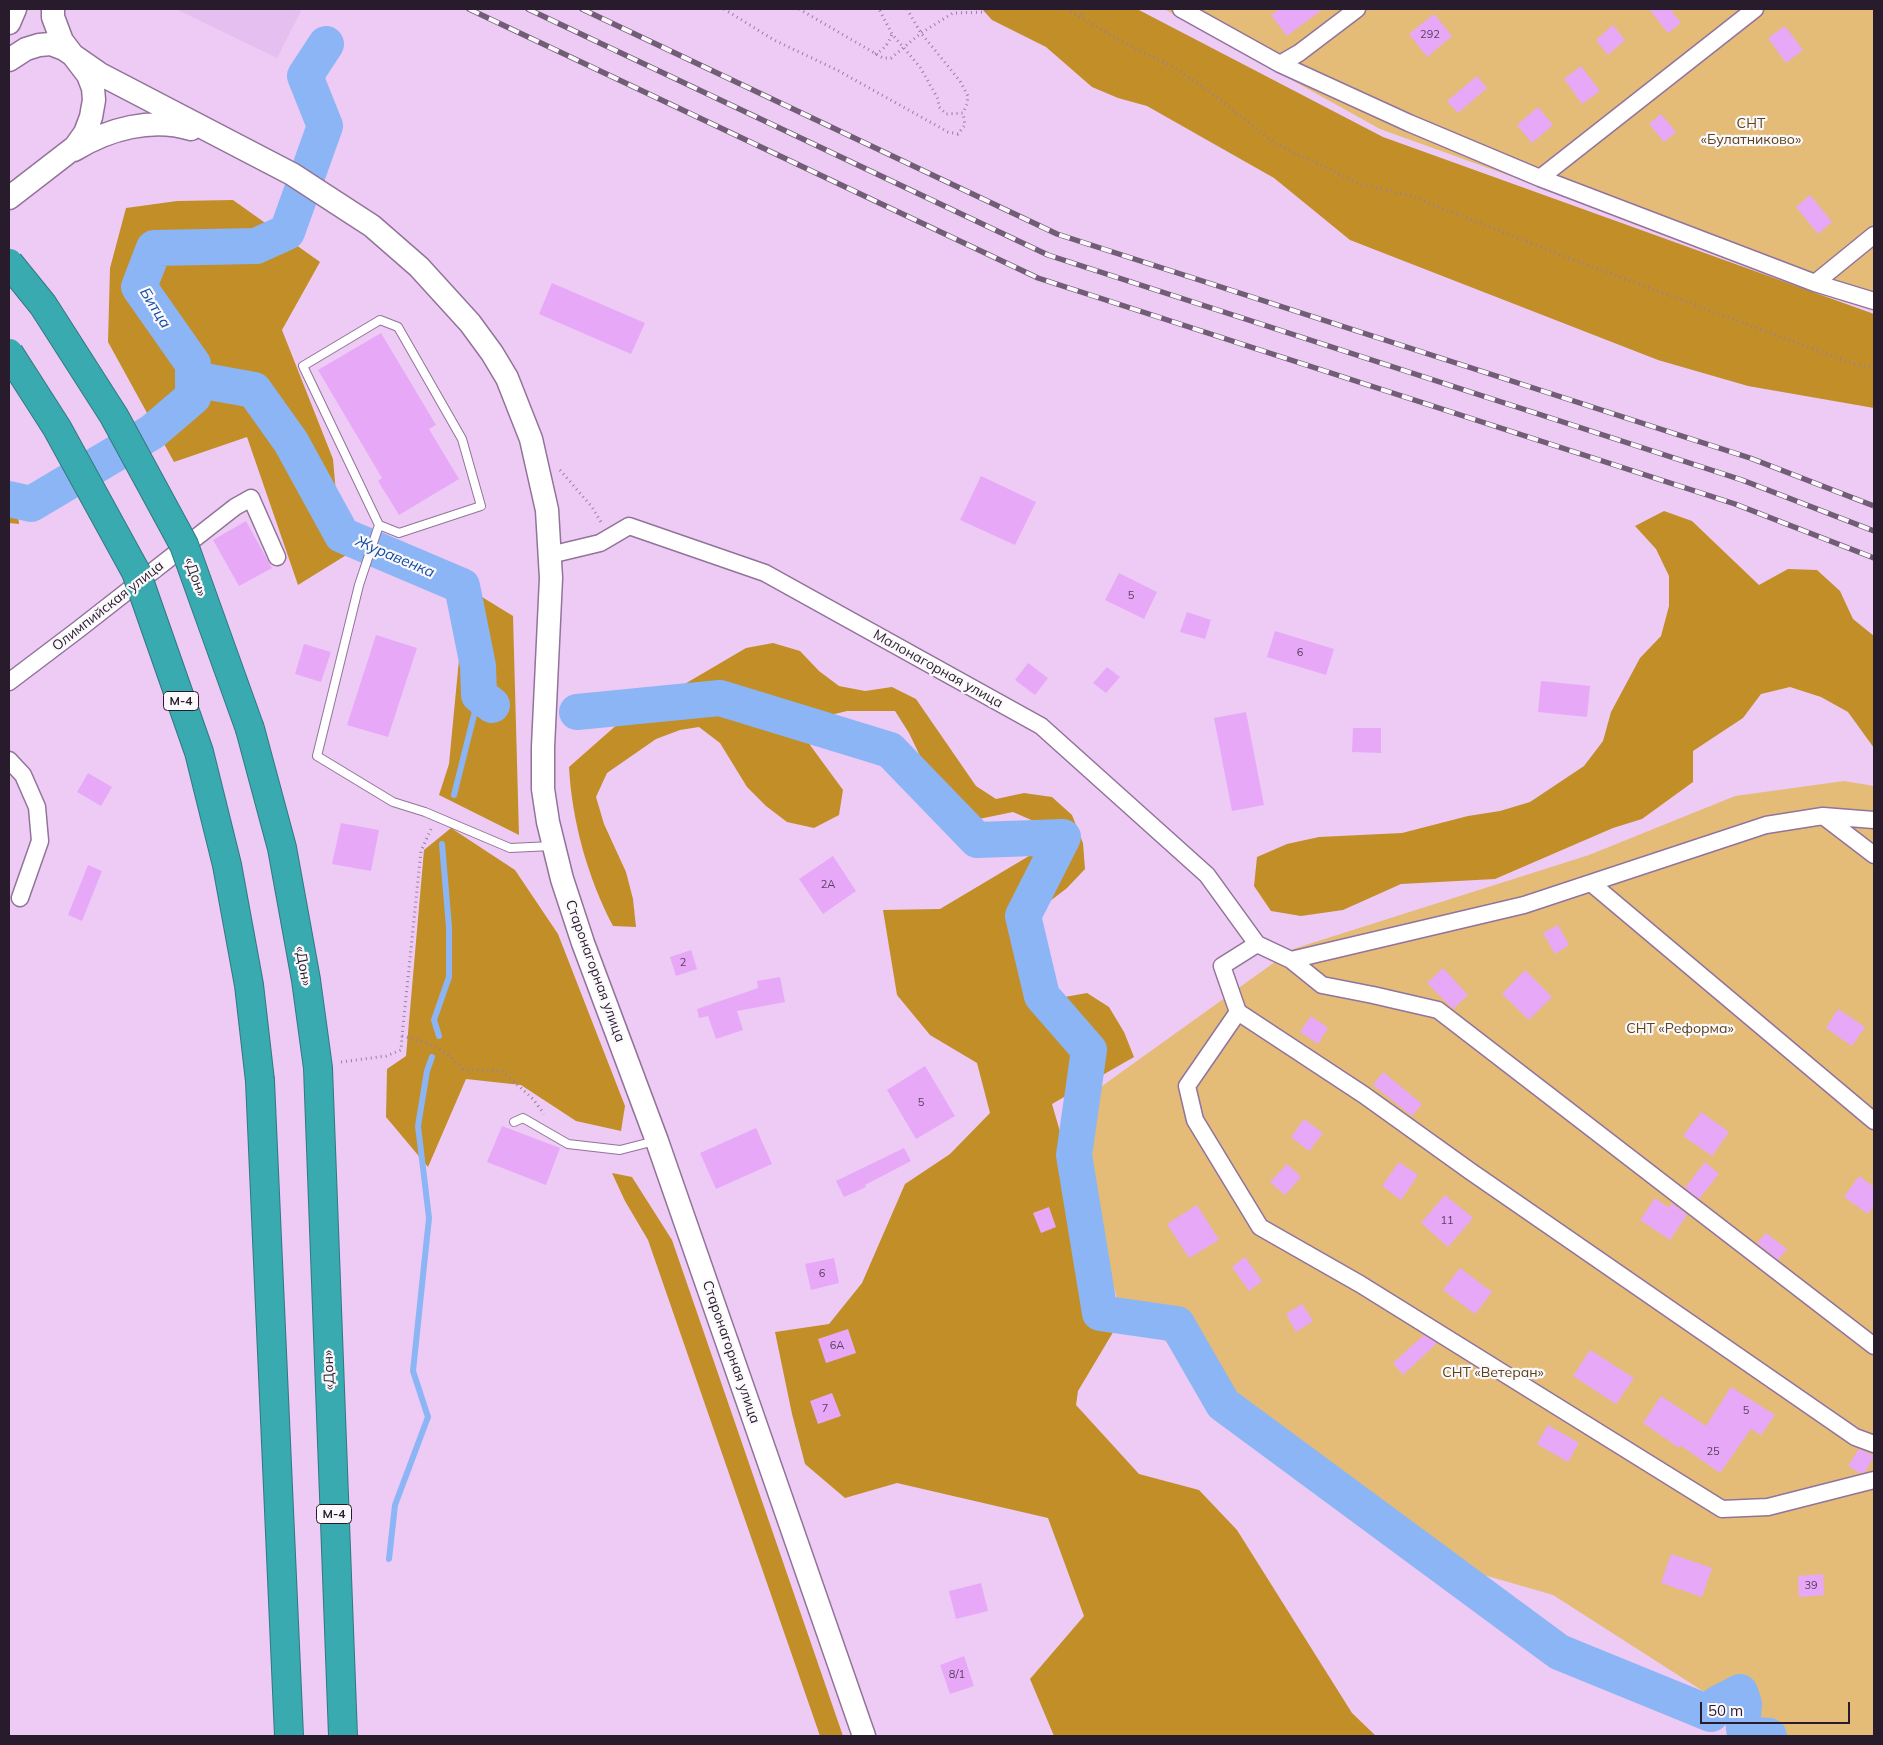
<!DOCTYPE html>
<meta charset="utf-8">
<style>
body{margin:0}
#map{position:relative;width:1883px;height:1745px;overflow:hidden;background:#edcbf5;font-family:Mulish,sans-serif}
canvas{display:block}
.frame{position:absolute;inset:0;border:10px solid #281b2b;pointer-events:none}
.scale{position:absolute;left:1700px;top:1702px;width:150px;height:22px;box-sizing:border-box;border:2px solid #281b2b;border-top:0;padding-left:6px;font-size:15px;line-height:18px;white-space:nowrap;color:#281b2b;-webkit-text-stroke:4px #fbf8fc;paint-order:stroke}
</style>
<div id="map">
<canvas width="1883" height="1745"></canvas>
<div class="frame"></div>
<div class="scale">50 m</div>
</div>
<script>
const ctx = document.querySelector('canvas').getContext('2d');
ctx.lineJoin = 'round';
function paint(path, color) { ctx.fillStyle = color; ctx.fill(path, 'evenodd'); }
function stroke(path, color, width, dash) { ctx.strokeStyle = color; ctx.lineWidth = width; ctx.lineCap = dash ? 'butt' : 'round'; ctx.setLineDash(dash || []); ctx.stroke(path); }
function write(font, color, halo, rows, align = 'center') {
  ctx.font = font + ' Mulish,sans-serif'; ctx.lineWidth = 4.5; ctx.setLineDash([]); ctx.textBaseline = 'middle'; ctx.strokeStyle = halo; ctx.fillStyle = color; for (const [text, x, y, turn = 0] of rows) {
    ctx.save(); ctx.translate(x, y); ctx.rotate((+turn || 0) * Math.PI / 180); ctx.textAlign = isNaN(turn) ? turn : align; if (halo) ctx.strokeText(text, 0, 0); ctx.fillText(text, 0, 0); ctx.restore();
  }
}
paint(new Path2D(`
 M176,9H302L277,58Z`), '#e5bfef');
paint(new Path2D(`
 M1164,9H1874V307L1380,129Z
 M1844,781L1874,786V1736H1773L1553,1595L1401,1551L1117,1298L1063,1114L1293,949L1589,855L1735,796Z`), '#e5bc77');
paint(new Path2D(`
 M982,9H1137L1383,137L1874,314V408L1748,386L1658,360L1350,240L1274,178L1147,106L1118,98L1092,87L1046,47L992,20Z
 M233,200L320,262L282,330L333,459L337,505L348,554L298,585L247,437L174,462L108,342L110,268L126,208L177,201Z
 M9,483L15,487L19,524L9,523Z
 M1664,511L1692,521L1759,585L1788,569L1817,570L1840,591L1853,619L1874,636V748L1848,712L1821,697L1790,687L1761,694L1743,718L1693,751V782L1642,819L1613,828L1495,879L1401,884L1343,910L1301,916L1271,911L1254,886L1257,857L1287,844L1319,837L1402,833L1468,816L1500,811L1530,802L1584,766L1603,741L1611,712L1640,658L1661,636L1669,606V576L1656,549L1635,526Z
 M482,597L513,616L519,835L439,795L449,764L462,628Z
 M773,643L800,651L819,671L839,686L865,691L892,687L916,699L976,786L996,799L1024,793L1052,797L1072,815L1083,843L1085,869L1067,888L1045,905L1033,930L1027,956L1035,984L1059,998L1087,993L1109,1007L1124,1032L1134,1057L1052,1104L1096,1256L1115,1329L1078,1391L1076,1405L1139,1474L1199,1490L1237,1530L1352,1713L1376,1736H1054L1030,1679L1084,1616L1048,1518L897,1483L845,1498L805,1464L792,1414L775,1332L829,1324L862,1283L905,1184L950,1154L990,1113L977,1063L930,1035L897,995L883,910L940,909L1034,853L1045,826L1013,812L974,820L936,780L921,758L909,733L895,711H847L814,719L810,745L843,790L839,815L814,828L787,822L766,806L747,787L720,743L699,727L680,730L656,739L607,773L596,797L604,824L626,872L633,899L636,927L613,926C588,878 572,822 569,767L620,722L746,648Z
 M451,828L515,870L558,934L625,1106L621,1131L576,1121L521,1085L466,1079L428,1167L386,1117L387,1069L406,1056L424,850Z
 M612,1173L632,1177L672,1240L843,1736H820L648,1240L625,1201Z`), '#c28e27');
stroke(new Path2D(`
 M454,795L479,695
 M439,1036L434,1020L449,977V927L442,844
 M389,1559L395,1505L428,1417L413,1371L429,1218L418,1126L427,1071L432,1057`), '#8cb5f5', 6);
stroke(new Path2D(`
 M193,379L254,390L291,442L342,535L462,586L478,666L479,695L492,705
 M9,499L31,504L152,432L193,397V364L139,287L154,248L256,246L287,232L325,126L305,76L326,44
 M577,712L720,698L890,750L977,840L1063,837L1023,916L1042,996L1089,1050L1074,1155L1100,1313L1177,1324L1223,1404L1559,1652L1711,1714L1717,1704L1740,1692L1744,1704L1743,1717L1744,1729L1756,1735L1769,1736`), '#8cb5f5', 36);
paint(new Path2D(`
 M1280,9H1323L1287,36L1271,15Z
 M1649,9H1670L1681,23L1668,33Z
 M1434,14L1452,36L1427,57L1409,34Z
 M1613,25L1625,40L1608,55L1596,40Z
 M1785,26L1803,50L1786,63L1768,38Z
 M1581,66L1600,91L1582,104L1564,79Z
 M1477,76L1487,88L1458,113L1447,101Z
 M1538,107L1553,125L1532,143L1517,125Z
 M1661,114L1676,132L1664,142L1649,124Z
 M1810,195L1832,222L1818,234L1796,207Z
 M552,283L645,323L631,354L539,314Z
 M381,333L436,425L429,429L459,479L399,515L378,481L382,478L318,370Z
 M981,476L1036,502L1015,545L960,520Z
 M246,521L272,568L239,586L213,540Z
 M1119,573L1157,592L1144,619L1105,600Z
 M1187,612L1211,620L1205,639L1180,632Z
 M1275,631L1334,649L1326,675L1267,657Z
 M376,635L417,648L388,737L347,725Z
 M304,644L331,652L321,682L295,674Z
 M1028,663L1048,678L1035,695L1015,680Z
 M1107,667L1120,677L1106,693L1093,683Z
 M1541,681L1590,686L1587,717L1538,712Z
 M1246,712L1264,805L1232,811L1214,718Z
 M1353,728H1381V753L1352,752Z
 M88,773L112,787L101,806L77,792Z
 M341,823L379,830L371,871L332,864Z
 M833,856L856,891L823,914L799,879Z
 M88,865L102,871L82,921L68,915Z
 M1558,925L1569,945L1555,954L1543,933Z
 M691,950L697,969L676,976L670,957Z
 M1443,968L1468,995L1453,1009L1427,983Z
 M1525,970L1552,997L1529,1020L1502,994Z
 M780,977L785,1002L737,1011L743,1030L716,1039L708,1016L699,1018L697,1009L758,988L757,981Z
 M1838,1009L1865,1027L1852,1046L1826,1028Z
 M1311,1016L1328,1028L1318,1044L1300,1032Z
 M925,1066L955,1116L916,1139L887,1090Z
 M1383,1072L1422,1104L1412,1116L1373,1085Z
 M1701,1112L1729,1132L1712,1156L1683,1136Z
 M1304,1119L1323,1133L1309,1151L1291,1137Z
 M502,1126L560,1148L546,1185L487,1162Z
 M756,1128L772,1164L716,1189L700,1153Z
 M904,1148L911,1161L865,1185L866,1187L844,1197L836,1181Z
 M1399,1162L1418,1175L1401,1200L1382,1186Z
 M1705,1162L1719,1174L1699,1199L1685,1188Z
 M1287,1164L1301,1177L1285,1195L1270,1182Z
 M1859,1176L1874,1187V1206L1868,1214L1844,1197Z
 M1445,1195L1473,1218L1448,1247L1421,1223Z
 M1655,1198L1669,1208L1672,1203L1687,1215L1670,1240L1640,1220Z
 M1197,1205L1219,1240L1189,1258L1167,1224Z
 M1049,1207L1056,1227L1041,1233L1033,1213Z
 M1766,1233L1787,1249L1778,1260L1757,1243Z
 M1245,1257L1262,1281L1249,1291L1232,1267Z
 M834,1258L839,1283L811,1290L805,1264Z
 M1460,1268L1492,1292L1475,1314L1443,1290Z
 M1302,1304L1313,1321L1296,1332L1286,1314Z
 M848,1329L856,1353L826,1363L818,1339Z
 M1424,1335L1437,1343L1403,1375L1393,1363Z
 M1590,1350L1634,1378L1616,1404L1573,1376Z
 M1731,1387L1775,1415L1761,1435L1751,1429L1720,1473L1680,1445L1679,1448L1643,1423L1661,1396L1706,1426Z
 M832,1393L841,1416L818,1424L810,1401Z
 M1548,1425L1579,1443L1568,1462L1537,1444Z
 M1859,1449L1874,1456L1865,1472L1860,1473L1848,1466Z
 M1671,1554L1712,1568L1702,1597L1661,1583Z
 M1823,1574L1824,1595L1799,1597L1798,1576Z
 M981,1583L988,1611L956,1619L949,1591Z
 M964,1656L974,1686L950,1694L940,1665Z`), '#e8a8f8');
const lane = new Path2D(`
 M379,525L399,533L481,506L462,439L398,327L380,320L303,366L379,525L359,585L317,756L393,802L425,812L510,848L552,846
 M514,1122L523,1118L568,1144L620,1150L655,1141`);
const street = new Path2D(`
 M1181,9L1280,64L1409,123L1540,178L1815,283L1874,301
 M1280,64L1299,53L1357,9
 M1540,178L1755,9
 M1815,283L1874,235
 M550,555L600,543L629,526L765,573L1041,726L1207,875L1257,944L1291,960L1524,905L1766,825L1823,816L1874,820
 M9,682L79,629L235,507L251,498L277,557
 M9,760L23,775L37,807L40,841L20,898
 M1823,816L1874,855
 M1591,883L1874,1121
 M1257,944L1222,966L1238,1012L1364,1095L1470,1171L1855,1437L1874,1444
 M1291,960L1322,985L1373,995L1438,1010L1874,1346
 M1238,1012L1187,1086L1195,1120L1260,1227L1360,1284L1722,1509L1768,1507L1874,1480`);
const secondary = new Path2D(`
 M9,23L15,9
 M9,60L26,49L39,45L51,44L64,49L100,74L292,174L372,226L419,267L470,323L492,353L507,378L531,439L547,510L551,578L543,747V789L548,822L562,879L583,943L657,1141L864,1736
 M74,150C108,129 152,117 191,129
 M9,198L75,147L85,133L91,117L94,100L93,88L88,75L62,41L53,17V9`);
const highway = new Path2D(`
 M250,729L282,848L306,980L318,1068L343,1736
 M260,1081L289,1736`);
stroke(lane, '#92739a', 10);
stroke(street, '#92739a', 19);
stroke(secondary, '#92739a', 25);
stroke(highway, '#337881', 30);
stroke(new Path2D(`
 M724,9L774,40L837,70L948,132L958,134L965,125L963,113L946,114L939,107L938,99L920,67L892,34L879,9
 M799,9L883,58H891L921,33L953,13L985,12L988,9
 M907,9L921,33L960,81L968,96L967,104L963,113
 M1066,9L1130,46L1170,65L1209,91L1276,144L1360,184L1411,196L1569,258L1854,364L1874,368
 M1079,9L1085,17
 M875,54C885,49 888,44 892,34
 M560,470L592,507L601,522
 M431,829L421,851L402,1036C431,1043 443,1048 463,1069L502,1071L533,1099L544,1114
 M341,1062L386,1056L401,1050L402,1036`), '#987f9e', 3, [1, 4]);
stroke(lane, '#fff', 8);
stroke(street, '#fff', 16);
stroke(secondary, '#fff', 22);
stroke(highway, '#39aaaf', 28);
const rail = new Path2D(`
 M469,9L1038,278L1735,504L1874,558
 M528,9L1048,255L1742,480L1874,531
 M582,9L1057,234L1750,458L1874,506`);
stroke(rail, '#725d76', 5.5);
stroke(rail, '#fbf8fc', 4, [11]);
const highwayBridge = new Path2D(`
 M9,263L43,305L114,416L184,545L250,729
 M9,353L57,428L136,572L199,752L227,865L249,985L260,1081`);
stroke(highwayBridge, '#337881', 30, []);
stroke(highwayBridge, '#39aaaf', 28);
write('11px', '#583e5e', null, [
 ["292",1430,35],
 ["5",1131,596],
 ["6",1300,653],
 ["2А",828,885],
 ["2",683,963],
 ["5",921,1103],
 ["11",1447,1221],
 ["6",822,1274],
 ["6А",837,1346],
 ["7",825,1409],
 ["5",1746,1411],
 ["25",1713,1452],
 ["39",1811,1586],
 ["8/1",957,1675]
]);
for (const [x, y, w] of [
 [181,701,35],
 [334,1514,35]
]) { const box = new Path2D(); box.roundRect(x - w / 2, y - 9.5, w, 19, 4); ctx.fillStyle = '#fbf8fc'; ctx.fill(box); stroke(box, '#281b2b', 1); }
write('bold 12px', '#281b2b', null, [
 ["М-4",181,701],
 ["М-4",334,1514]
]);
write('14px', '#59431b', '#fbf8fc', [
 ["СНТ",1751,124],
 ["«Булатниково»",1751,140],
 ["СНТ «Реформа»",1680,1029],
 ["СНТ «Ветеран»",1493,1373]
]);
write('14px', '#281b2b', '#fbf8fc', [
 ["«Дон»",195,577,70],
 ["Олимпийская улица",108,606,-38],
 ["Малонагорная улица",938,669,29],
 ["«Дон»",303,966,80],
 ["Старонагорная улица",595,971,70],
 ["Старонагорная улица",731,1352,71],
 ["«Дон»",329,1370,-92]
]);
write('italic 15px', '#0e4ca7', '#fbf8fc', [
 ["Битца",155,308,58],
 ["Журавенка",395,557,23]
]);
</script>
